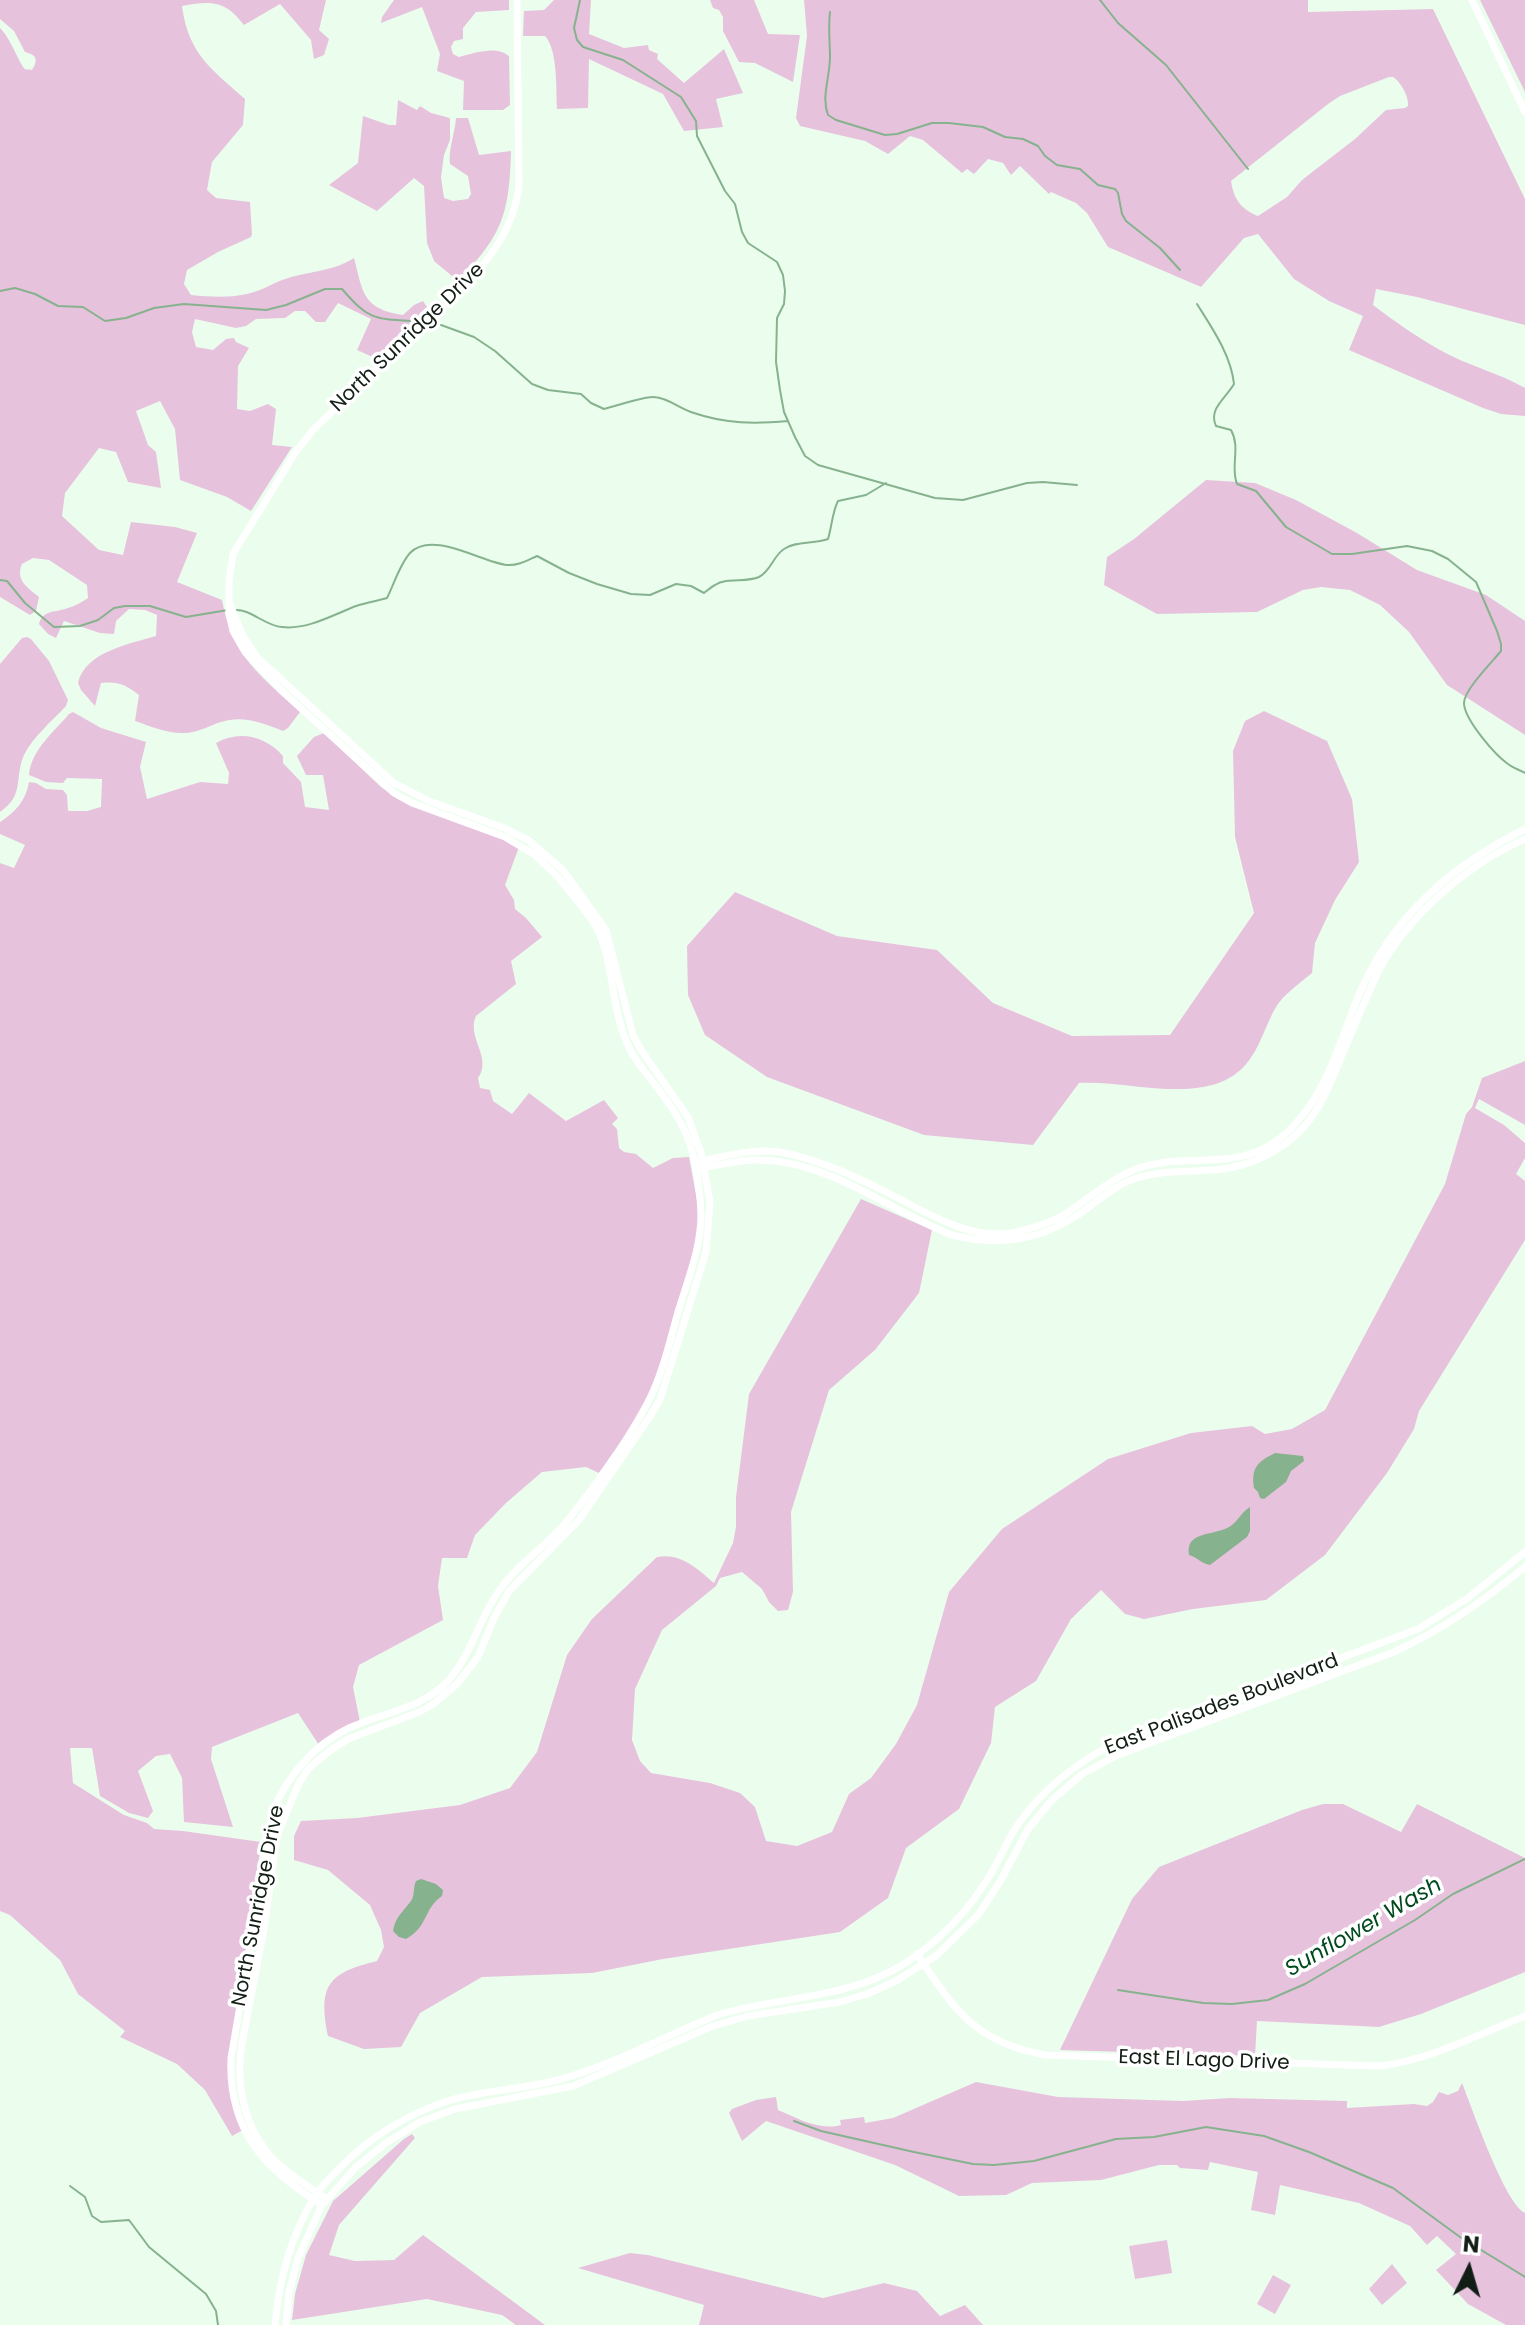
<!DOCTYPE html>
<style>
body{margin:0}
#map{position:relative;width:1525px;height:2325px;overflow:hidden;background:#ebfeee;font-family:Poppins,sans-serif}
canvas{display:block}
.north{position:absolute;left:1429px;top:2229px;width:80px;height:80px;-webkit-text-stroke:6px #fff;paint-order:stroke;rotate:5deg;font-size:22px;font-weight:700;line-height:32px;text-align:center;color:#121e15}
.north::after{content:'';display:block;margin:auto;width:28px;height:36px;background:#121e15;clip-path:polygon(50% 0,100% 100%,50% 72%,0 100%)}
</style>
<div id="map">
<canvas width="1525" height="2325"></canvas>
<div class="north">N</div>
</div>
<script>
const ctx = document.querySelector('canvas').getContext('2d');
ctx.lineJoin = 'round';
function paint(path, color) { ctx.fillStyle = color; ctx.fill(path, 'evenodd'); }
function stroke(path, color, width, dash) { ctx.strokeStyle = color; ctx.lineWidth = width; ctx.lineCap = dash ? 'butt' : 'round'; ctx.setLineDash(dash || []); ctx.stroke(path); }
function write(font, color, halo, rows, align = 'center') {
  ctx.font = font + ' Poppins,sans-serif'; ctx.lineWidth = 7; ctx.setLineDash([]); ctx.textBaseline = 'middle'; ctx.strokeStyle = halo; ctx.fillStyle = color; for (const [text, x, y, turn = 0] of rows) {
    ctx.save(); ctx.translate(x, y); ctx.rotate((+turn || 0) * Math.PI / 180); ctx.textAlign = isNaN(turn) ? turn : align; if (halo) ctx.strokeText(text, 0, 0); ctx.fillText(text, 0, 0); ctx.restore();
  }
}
paint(new Path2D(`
 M0,0H326L319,30L329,39L324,55L314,59L311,40L280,4L244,25C226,1 212,0 182,6C188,53 211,69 245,99L243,125L212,162L207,190L216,198L250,202L252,234L251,237L218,252L187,270L184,284L191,295C210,297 228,298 247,294C262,291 274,282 288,278C311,271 334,271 354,258C363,292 362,309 403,315L414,305L423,301L427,307L426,312L377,359L357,350L371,319L338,303L325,322H316L305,311H295L285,318L256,319L246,326L236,328L195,319L192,332L196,347L213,350L226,339L234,338L236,342L249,348L238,366L237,409L250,411L268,404L276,409L272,445L292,447L251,511L227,497L180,480L175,429L160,401L136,411L148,445L156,452L161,488L128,482L116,452L99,448L65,493L62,516L99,550L123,555L131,522L175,527L197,533L177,582L222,600C232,656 260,675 300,712L288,728L283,731C263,723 243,715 221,722C208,726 198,733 184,733C168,734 150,726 135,721L139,695C126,685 118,681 101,683L95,706L81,690L78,683C85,652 129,644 156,636L157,615L145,610L129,609L116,621L114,634L100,633L64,621L56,638L48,634L39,624C43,609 55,613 68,608C75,606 82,602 88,598L87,585L49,560L33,558L22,564C15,580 28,588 39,597L36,611L30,615L0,597V28C10,37 21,67 25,69C27,70 30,69 32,70C39,59 36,55 25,52L14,31L0,19Z
 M394,0H509V10L476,12L463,28V39L454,41L451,47L453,54L459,57C474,53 496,45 509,56L510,105L503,110H463L464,81L437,71L440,54L422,7L381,23L382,17Z
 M554,0H591L589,34L624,48L648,45L649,50L658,54L657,59L684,83L724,49L743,93L716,99L723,127L684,131L663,94L589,59L588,108L557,109C556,90 558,50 545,36H523L524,11L544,10Z
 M710,0H754L768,34L800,35L793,82L755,63L739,62L723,31V17L719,10L713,8Z
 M804,0H1308V12L1433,9L1525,199V325L1417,297L1376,289L1373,305C1394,321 1417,337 1440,350C1468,366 1497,372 1525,388V416L1501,414L1483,408L1349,350L1363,316L1329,301L1294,279L1258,234L1244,238L1201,287L1108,247L1087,213L1076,203L1051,192L1049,194L1020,166L1011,175L1003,163L988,159L974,174L967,169L962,173L923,140L910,136L888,154L865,141L800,126L796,118L807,36ZM1389,77H1393C1401,82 1409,97 1408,106L1405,108L1386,110L1355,139L1302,180L1287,197L1258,216C1241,209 1234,200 1231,181L1328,104L1340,96Z
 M1480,0H1525V92Z
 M398,100L417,110L420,106L431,113L450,118V140L444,155L441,177L444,198L453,201L468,199L471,194L468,176L450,164C448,150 455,133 456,118H468L479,155L511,151C509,215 503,234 458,281L434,261L427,243L424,186L414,178L377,211L329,185L358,163L363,116L389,125H396Z
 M1206,480L1255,483L1296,500L1357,533L1417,570L1486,595L1525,621V735L1447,685L1409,632L1380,605L1350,590L1321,587L1303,590L1257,612L1157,614L1104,585L1107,557L1134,539Z
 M27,637L31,639L49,661L68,700L66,706C52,721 33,737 24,755C14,778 25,795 0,812V664L22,638Z
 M1264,711L1327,741L1352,799L1359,862L1335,900L1315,943L1312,973C1300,983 1284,994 1276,1007C1267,1022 1262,1041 1252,1056C1217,1112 1132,1079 1079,1083L1033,1145L924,1135L767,1077L705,1035L688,995L687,946L735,892L837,936L937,950L993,1003L1072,1036L1170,1035L1254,913L1235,837L1233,751L1245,721Z
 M73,712L101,728L146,742L140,767L147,799L200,782L228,784L229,773L216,743C240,730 265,736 283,756V763L301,782L305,807L329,810L323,775H306L297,756L314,737L324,733L381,787L398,799L499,837L519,847L505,885L514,900L515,909L526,918L542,937L511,961L516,984L476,1016C466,1037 493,1058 478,1078L480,1088L490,1090L493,1101L512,1114L529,1093L566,1121L604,1100L618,1118L612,1124L617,1129L619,1148L624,1152L636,1154L653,1168L673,1158L689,1157L698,1206L699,1222L695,1250L655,1383L639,1416L599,1473L586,1467L542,1472L506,1503L475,1535L467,1558H442L438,1586L443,1620L359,1665L353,1687L360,1722L319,1745L298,1713L212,1747L211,1759L233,1827L184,1822L182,1778L170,1754L156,1756L138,1771L153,1811L148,1818L129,1813L100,1796L92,1748H70L73,1783L124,1815L147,1823L154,1829L183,1831L261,1842L246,1963L229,2058L228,2077L231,2092L243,2130L232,2136L205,2090L177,2064L120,2037L125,2031L78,1994L60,1960L10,1915L0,1911V863L14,868L25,845L0,834V822C15,812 26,801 29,782L36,783L46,789L63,790L67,795L68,811H87L101,807L102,779L67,778L63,783L46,782L29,775C31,750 54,732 69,714Z
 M1525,1061V1125L1479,1099L1475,1108L1504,1125L1525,1143V1158L1516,1174L1525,1181V1240L1419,1411L1414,1429L1387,1473L1325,1555L1266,1600L1193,1609L1144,1619L1125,1614L1101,1590L1071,1619L1036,1681L995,1707L991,1743L959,1809L906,1848L888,1898L840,1932L663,1959L592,1973L482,1977L420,2013L401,2047L364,2049L328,2036C318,1985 328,1973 377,1961L384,1947L381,1930L370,1905L328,1870L294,1860V1836L301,1821L357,1818L460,1805L510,1788L537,1752L567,1655L592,1619L657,1557C681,1553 696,1568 714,1583L733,1543L736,1527V1497L749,1394L861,1199L932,1230L919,1293L875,1350L829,1390L791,1512L793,1592L788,1610L778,1611L769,1602L762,1589L742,1572L720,1578L716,1586L662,1630L635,1689L632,1740L640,1761L651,1773L710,1783L740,1793L755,1807L766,1841L797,1846L832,1832L849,1794L871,1778L896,1744L917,1705L949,1592L1002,1529L1108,1459L1191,1433L1252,1426L1265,1434L1292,1429L1325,1410L1445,1184L1466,1114L1472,1107L1482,1078Z
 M1323,1804H1343L1401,1832L1417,1804L1525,1858V1972L1421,2014L1379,2027L1257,2021L1255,2056L1060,2050L1132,1899L1159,1867L1302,1810Z
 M976,2082L1058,2097L1183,2101L1230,2098L1347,2101V2108L1414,2104L1427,2106L1433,2102L1439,2092L1448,2095L1458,2091L1462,2083C1472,2108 1505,2204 1525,2213V2325H1506L1468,2304L1436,2270L1456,2254L1437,2236L1427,2245L1410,2226L1359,2203L1280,2185L1275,2215L1251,2210L1258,2172L1210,2162L1208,2170L1180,2168L1177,2165H1159L1101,2180L1032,2183L1006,2195L959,2196L895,2165L766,2121L742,2141L729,2113L732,2109L756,2100L776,2097L778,2110C797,2118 819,2131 841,2125L840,2120L864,2117L865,2123L893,2118Z
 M412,2134L415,2138L339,2225L329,2255L355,2261L394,2260L423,2235L545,2325H516L502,2315L427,2299L292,2320L295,2294L306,2255L333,2201L404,2139Z
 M1167,2240L1172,2273L1135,2279L1129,2246Z
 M630,2253L648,2255L823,2298L884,2283L917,2291L940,2316L965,2305L983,2325H699L704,2305L578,2268Z
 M1392,2264L1407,2283L1382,2305L1369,2289Z
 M1273,2275L1291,2285L1275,2314L1257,2304Z`), '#e7c2dd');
paint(new Path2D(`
 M1275,1453L1303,1456L1304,1461L1291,1471L1286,1482L1264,1499L1260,1498L1258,1492L1254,1488C1251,1468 1257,1462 1275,1453Z
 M1250,1507V1531L1247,1537L1210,1565C1202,1564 1197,1557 1189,1555C1185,1529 1217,1537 1232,1525C1239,1519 1243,1511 1250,1507Z
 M421,1879L436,1884L443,1890L442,1896C423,1909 429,1926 406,1939L399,1937L393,1931C395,1917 403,1912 411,1901C415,1895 413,1887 416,1881Z`), '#86b28e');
stroke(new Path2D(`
 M580,0L574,28L577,40L583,47L623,60L681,97L696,121L697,136L725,191L735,204L742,232L748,243L777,262L783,275L785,291L784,304L777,318L776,362L780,390L784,412L795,437L805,456L818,465L935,498L963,500L1027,483L1043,482L1077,485
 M1100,0L1118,23L1166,65L1248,169
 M830,12C828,28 830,41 830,57C830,77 821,97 828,115L836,120L885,135L897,134L932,123H949L983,127L1005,137L1023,139L1038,146L1045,156L1057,165L1080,169L1098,185L1115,189L1118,193L1122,214L1126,221L1160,248L1180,270
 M0,291L15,288L35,294L58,306L83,307L105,321L126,318L154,308L184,304L266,310L286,305L325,289H342C368,319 373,319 412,321
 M1197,304C1212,328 1231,355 1234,384C1226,398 1208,409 1216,426L1231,430C1241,448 1230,466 1237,484L1256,491L1286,527L1332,554H1352L1407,546L1432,551L1448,559L1476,582L1497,631L1501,644V651C1492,662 1464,690 1464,703C1464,719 1495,755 1508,764C1513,768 1520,770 1525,773
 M441,325L474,337L495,351L532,384L548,390L581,394L591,403L604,409C617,406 641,397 653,397C667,397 680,409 694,413C726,424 755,424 788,421
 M0,580L7,581L25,603L54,627L80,626L98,620L114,608L125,606H150L186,617L228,610
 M235,610C251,609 265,626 282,627C307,630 333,615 356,606C366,603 376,601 387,598C394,584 400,564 410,553C432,530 481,562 507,565C518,566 528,560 537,556L569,573L597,584L631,594L650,595L676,584L691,586L704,593C708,590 711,587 715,585C727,577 746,583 759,577C771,571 773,556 784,549C795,541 814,544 828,539C832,526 832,513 838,501L866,495L886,483
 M1118,1990L1203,2003L1232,2004L1268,2000L1305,1984L1415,1920L1453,1894L1525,1859
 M794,2121L821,2131L914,2152L973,2164L994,2165L1034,2161L1116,2139L1154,2137L1206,2127L1264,2136L1309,2152L1393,2188L1460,2237L1525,2277
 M70,2186L85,2197L92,2216L101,2222L129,2220L149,2247L206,2294L216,2311L218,2325`), '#86b28e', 2);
stroke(new Path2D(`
 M1472,0L1525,112
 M230,604L243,636L257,657L394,783L429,801L504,828L528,840L563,870L606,930L633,1035L641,1050L688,1117L701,1153L710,1202L706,1252L660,1400L649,1418L579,1520L509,1591L494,1618L478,1657L457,1684L432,1705L419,1712L348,1739L328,1752L309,1768L299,1783L277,1836L264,1929L242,2043C235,2085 245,2131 275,2161C291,2176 309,2187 327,2199
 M701,1161C726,1156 753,1148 779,1152C816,1158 853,1175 886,1192C927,1212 969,1242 1017,1232C1032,1228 1048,1224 1062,1216C1088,1200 1110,1178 1139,1168C1198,1149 1247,1179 1297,1122C1328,1088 1341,1039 1358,997C1391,918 1449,867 1525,829
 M701,1168C720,1165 738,1160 757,1160C829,1160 888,1210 952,1235C1001,1247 1044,1240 1085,1210C1101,1198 1117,1184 1137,1178C1165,1169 1193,1173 1222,1169C1252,1165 1281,1151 1302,1129C1323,1106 1333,1077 1345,1048C1356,1022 1367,996 1379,970C1410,914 1467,865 1525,839
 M917,1954C955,2010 974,2042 1045,2055L1379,2066C1427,2061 1480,2034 1525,2016
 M322,2205C264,2169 228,2130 231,2058L273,1811C287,1776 315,1744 349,1728C382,1713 421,1709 447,1682C472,1655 479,1617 501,1588C520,1562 549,1544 569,1519C596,1485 631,1436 650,1398C663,1372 670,1340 678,1312C686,1285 697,1258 700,1230C703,1211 698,1177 694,1158C689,1136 678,1116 665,1098C652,1079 633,1061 625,1038C609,999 615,952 590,917L558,877L535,855L505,837L412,803L394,793L283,692L245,652L233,631L229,613V581L233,554L295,453L313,430L464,286C492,257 513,228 519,187L517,0
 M275,2325C279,2280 290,2237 314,2198C320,2187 329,2179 338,2170C368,2138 408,2113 451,2100C486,2090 523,2089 558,2080C610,2066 666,2036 717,2015C779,1996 846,2000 904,1964C940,1941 970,1909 992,1872C1002,1855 1009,1835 1022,1819C1047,1785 1078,1762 1115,1743L1418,1629L1468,1598L1525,1552
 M286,2325L289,2293L298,2258L322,2205L356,2167L386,2143L420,2122L455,2109L573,2086L713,2026L748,2016L840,2002L867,1994L896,1981L937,1955L979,1914L1001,1880L1028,1829L1051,1801L1082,1774L1118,1755L1394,1652C1445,1628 1482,1602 1525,1567`), '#fff', 7);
write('20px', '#121e15', '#fff', [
 ["North Sunridge Drive",408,338,-44],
 ["East Palisades Boulevard",1222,1705,-21],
 ["North Sunridge Drive",259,1906,-79],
 ["East El Lago Drive",1204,2061,2]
]);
write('italic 22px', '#004a1e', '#fff', [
 ["Sunflower Wash",1364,1928,-30]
]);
</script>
